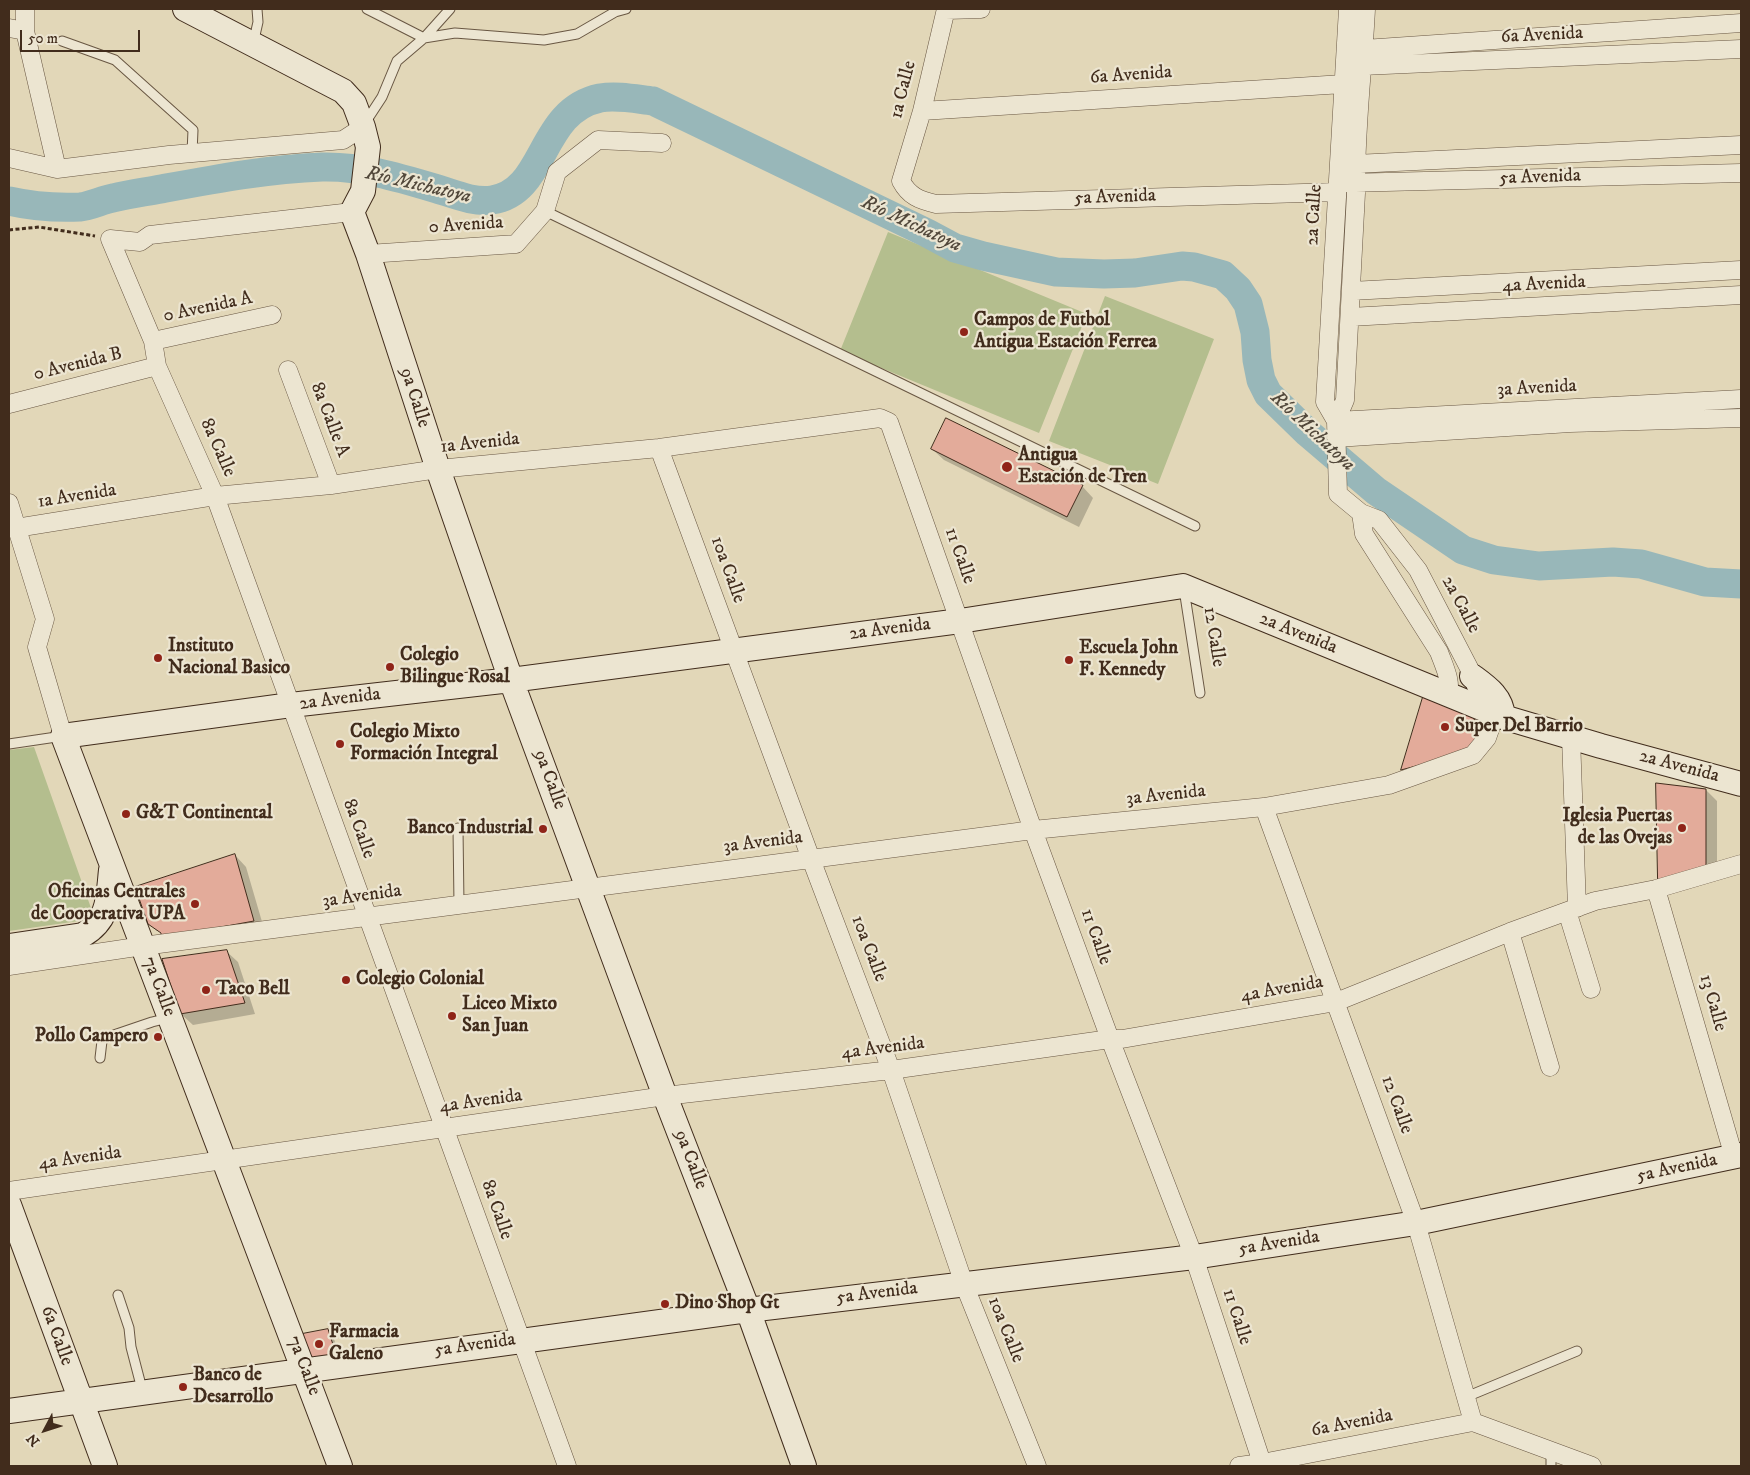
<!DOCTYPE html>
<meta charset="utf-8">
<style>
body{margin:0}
#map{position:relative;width:1750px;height:1475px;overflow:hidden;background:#e2d7b8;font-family:"IM FELL DW Pica",serif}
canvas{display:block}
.frame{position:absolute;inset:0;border:10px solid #412c1c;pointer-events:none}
.north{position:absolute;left:20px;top:1405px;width:50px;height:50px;-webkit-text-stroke:4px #ece5d1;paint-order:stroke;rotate:230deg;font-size:14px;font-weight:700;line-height:20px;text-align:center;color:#412c1c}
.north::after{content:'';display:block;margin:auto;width:18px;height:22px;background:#412c1c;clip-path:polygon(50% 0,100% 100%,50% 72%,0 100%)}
.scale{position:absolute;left:20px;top:30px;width:120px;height:22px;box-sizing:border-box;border:2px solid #412c1c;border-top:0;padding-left:6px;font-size:15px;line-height:18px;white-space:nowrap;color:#412c1c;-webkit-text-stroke:4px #ece5d1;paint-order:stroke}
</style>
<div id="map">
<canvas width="1750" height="1475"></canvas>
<div class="frame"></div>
<div class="north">N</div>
<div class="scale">50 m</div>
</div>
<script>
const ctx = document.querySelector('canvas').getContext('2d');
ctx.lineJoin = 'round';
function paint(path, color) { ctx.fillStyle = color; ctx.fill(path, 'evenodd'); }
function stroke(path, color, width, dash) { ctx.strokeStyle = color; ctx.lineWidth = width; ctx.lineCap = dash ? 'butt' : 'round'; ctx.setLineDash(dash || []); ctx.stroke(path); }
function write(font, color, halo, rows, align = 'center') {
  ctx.font = font + ' "IM FELL DW Pica",serif'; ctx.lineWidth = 4.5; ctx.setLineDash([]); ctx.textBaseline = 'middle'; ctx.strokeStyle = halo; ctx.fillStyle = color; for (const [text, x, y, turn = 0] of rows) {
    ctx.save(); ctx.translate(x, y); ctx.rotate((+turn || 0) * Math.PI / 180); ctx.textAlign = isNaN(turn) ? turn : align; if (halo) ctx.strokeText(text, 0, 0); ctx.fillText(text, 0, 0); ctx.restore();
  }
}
paint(new Path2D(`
 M888,232L1087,314L1039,433L840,351Z
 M1105,296L1214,339L1158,484L1049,441Z
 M34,747L91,908L90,914L86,920L9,931V750Z`), '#b4be8e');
paint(new Path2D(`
 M932,449L1082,486L1093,498L1079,527L944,460Z
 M1473,719L1482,727L1485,746L1410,778L1402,770Z
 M1706,790L1717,801V878L1671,892Z
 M235,855L246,867L265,932L174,949L159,934L165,938L167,936L157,929V931L149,923L136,888Z
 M226,951L238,962L255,1014L193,1025L181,1014Z
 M328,1330L333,1336L341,1360H315L309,1354Z`), '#0003');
stroke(new Path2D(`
 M9,201C31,206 57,208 80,207C91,206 102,200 113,198C129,194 145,192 161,189C215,179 268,169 322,167C360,166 397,177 434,188C452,193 473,203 492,200C547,192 538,111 600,98C617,95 636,99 653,101L927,233L955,248L983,256L1056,272L1104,274L1135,273L1182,266L1194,267L1223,275L1238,289L1248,304L1255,332L1257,360L1261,380L1268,394L1308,433L1376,491L1463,550L1494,560L1539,566L1613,562L1641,564L1705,582L1741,584`), '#98b7b9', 29);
const building = new Path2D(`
 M946,418L1083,485L1067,517L931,449Z
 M1423,697L1474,718L1477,737L1465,753L1401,770Z
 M1656,783L1706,789V867L1658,882Z
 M235,854L254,921L161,938V933L148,924L135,887Z
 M227,950L245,1003L180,1014L162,959Z
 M328,1329L336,1354L316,1358L311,1357L302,1334Z`);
paint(building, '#e3ab9a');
stroke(building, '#412c1c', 1);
const lane = new Path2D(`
 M367,9L424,38L450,9
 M62,41L115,60L193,130L192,153
 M253,44L258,22L257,9
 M365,123L382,97L397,61L424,38L455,33L544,40L577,34L615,12L626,9
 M545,211L1195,526
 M1184,589L1200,693
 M9,744L63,736
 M458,828L459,905
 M100,1058L102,1041L105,1038L152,1022L168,1018
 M118,1295L129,1328L131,1347L143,1393
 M1466,1397L1577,1351
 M1551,1451V1466`);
const street = new Path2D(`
 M25,9V31L57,169
 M946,9L922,111L901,181C909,196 919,200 936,204L1337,192
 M1366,9C1363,70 1355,132 1356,193L1345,400L1336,421L1338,494L1361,513L1379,520L1418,570L1469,668L1476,686
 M946,10L981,9
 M9,28L25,31
 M1353,47L1364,49L1741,23
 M1352,64L1362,66L1741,49
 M922,111L1343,84
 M9,158L57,169L169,155L343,140L363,127
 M1345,163L1355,164L1741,145
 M1346,183L1741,173
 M352,212L150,235L140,242L110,239L153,341L157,366L215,496L567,1466
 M368,254L516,244L545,211L557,172L598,140L662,143
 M1351,291L1741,270
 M1350,317L1741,295
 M153,341L272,315
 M288,370L331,485
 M9,404L157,366
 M1336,421L1325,402L1348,9
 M1336,421L1741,399
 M1336,438L1570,423L1741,418
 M659,448L811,859L891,1070L964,1284L1037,1466
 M9,503L45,619L37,647L63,736
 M1361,513L1364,534L1439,652C1444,666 1452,681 1448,696
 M16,528L215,496L331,485L438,469L659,448L880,418L889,422L1033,830L1110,1039L1194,1257L1263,1466
 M1571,737L1577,908
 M1264,807L1416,1223L1473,1422
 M1656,889L1734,1157
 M1567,911L1591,989
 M1510,932L1550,1067
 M9,966L143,946L1033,830L1264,807L1389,785L1473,755L1487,738L1495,715
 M9,1191L665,1096L891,1070L1110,1039H1122L1336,1002L1510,932L1595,901L1656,889L1741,864
 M1473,1422L1592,1466
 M1239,1466L1262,1463L1473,1422`);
const secondary = new Path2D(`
 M185,9L343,91L354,103L363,127L368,147L363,191L352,212L368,254L438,469L511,680L665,1096L748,1310L804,1466
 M1472,676C1487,687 1502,697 1503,717
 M9,946L83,935C110,919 108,897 111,870
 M9,1205L105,1466
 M9,1411L748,1310L1194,1257L1416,1223L1741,1155
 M340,1466L63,736L291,705L511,680L960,621L1183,586L1503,717L1601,746L1741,784`);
stroke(lane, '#695743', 11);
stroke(street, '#695743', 19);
stroke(secondary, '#412c1c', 26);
stroke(new Path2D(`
 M9,230L39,227L95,236`), '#412c1c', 3, [4, 2.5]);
stroke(lane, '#ece5d1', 9);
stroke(street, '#ece5d1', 18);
stroke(secondary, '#ece5d1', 24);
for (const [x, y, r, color] of [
 [964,332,5,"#8f2418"],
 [1007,467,6,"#8f2418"],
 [158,658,5,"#8f2418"],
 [1069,660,5,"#8f2418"],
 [390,667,5,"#8f2418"],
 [1445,727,5,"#8f2418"],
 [340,744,5,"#8f2418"],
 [126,814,5,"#8f2418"],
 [1682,828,5,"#8f2418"],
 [543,829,5,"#8f2418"],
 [195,904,5,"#8f2418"],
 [346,980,5,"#8f2418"],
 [206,990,5,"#8f2418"],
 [452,1016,5,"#8f2418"],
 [158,1037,5,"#8f2418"],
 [665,1304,5,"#8f2418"],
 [319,1344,5,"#8f2418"],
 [183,1387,5,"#8f2418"]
]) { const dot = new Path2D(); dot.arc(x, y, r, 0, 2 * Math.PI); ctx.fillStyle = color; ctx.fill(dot); stroke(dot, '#ece5d1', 2); }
write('19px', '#412c1c', '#ece5d1', [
 ["6a Avenida",1542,36,-3],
 ["6a Avenida",1131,76,-4],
 ["1a Calle",904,90,-76],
 ["5a Avenida",1540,178,-2],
 ["5a Avenida",1115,198,-2],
 ["2a Calle",1315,215,-87],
 ["0 Avenida",466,226,-4],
 ["4a Avenida",1544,285,-3],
 ["0 Avenida A",208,308,-12],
 ["0 Avenida B",78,365,-14],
 ["3a Avenida",1537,389,-3],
 ["9a Calle",414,398,72],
 ["8a Calle A",329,420,69],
 ["1a Avenida",480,444,-6],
 ["8a Calle",217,448,66],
 ["1a Avenida",77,497,-9],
 ["11 Calle",959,556,70],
 ["10a Calle",727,570,70],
 ["2a Calle",1460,605,62],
 ["2a Avenida",890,630,-7],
 ["2a Avenida",1298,634,22],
 ["12 Calle",1213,637,81],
 ["2a Avenida",340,700,-7],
 ["2a Avenida",1679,767,15],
 ["9a Calle",549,780,70],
 ["3a Avenida",1166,796,-6],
 ["8a Calle",358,829,70],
 ["3a Avenida",763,843,-7],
 ["3a Avenida",362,897,-8],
 ["11 Calle",1095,937,70],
 ["10a Calle",868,949,69],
 ["7a Calle",158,987,69],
 ["4a Avenida",1282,990,-10],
 ["13 Calle",1712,1003,74],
 ["4a Avenida",883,1049,-7],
 ["4a Avenida",481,1102,-8],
 ["12 Calle",1396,1105,70],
 ["4a Avenida",80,1159,-8],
 ["9a Calle",690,1160,69],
 ["5a Avenida",1677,1169,-12],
 ["8a Calle",496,1210,71],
 ["5a Avenida",1279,1244,-9],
 ["5a Avenida",877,1294,-7],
 ["11 Calle",1236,1317,72],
 ["10a Calle",1005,1330,68],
 ["6a Calle",56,1336,70],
 ["5a Avenida",475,1346,-8],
 ["7a Calle",303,1366,69],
 ["6a Avenida",1352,1424,-11]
]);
write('bold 19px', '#412c1c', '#ece5d1', [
 ["Campos de Futbol",974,321],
 ["Antigua Estación Ferrea",974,343],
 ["Antigua",1018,456],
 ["Estación de Tren",1018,478],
 ["Instituto",168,647],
 ["Nacional Basico",168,669],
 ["Escuela John",1079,649],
 ["F. Kennedy",1079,671],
 ["Colegio",400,656],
 ["Bilingue Rosal",400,678],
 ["Super Del Barrio",1455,727],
 ["Colegio Mixto",350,733],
 ["Formación Integral",350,755],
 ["G&T Continental",136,814],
 ["Iglesia Puertas",1672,817,"right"],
 ["de las Ovejas",1672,839,"right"],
 ["Banco Industrial",533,829,"right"],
 ["Oficinas Centrales",185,893,"right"],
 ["de Cooperativa UPA",185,915,"right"],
 ["Colegio Colonial",356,980],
 ["Taco Bell",216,990],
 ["Liceo Mixto",462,1005],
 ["San Juan",462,1027],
 ["Pollo Campero",148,1037,"right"],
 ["Dino Shop Gt",675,1304],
 ["Farmacia",329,1333],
 ["Galeno",329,1355],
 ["Banco de",193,1376],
 ["Desarrollo",193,1398]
], 'left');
write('italic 20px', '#52483b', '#ece5d1', [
 ["Río Michatoya",418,186,13],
 ["Río Michatoya",911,225,25],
 ["Río Michatoya",1312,432,43]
]);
</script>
